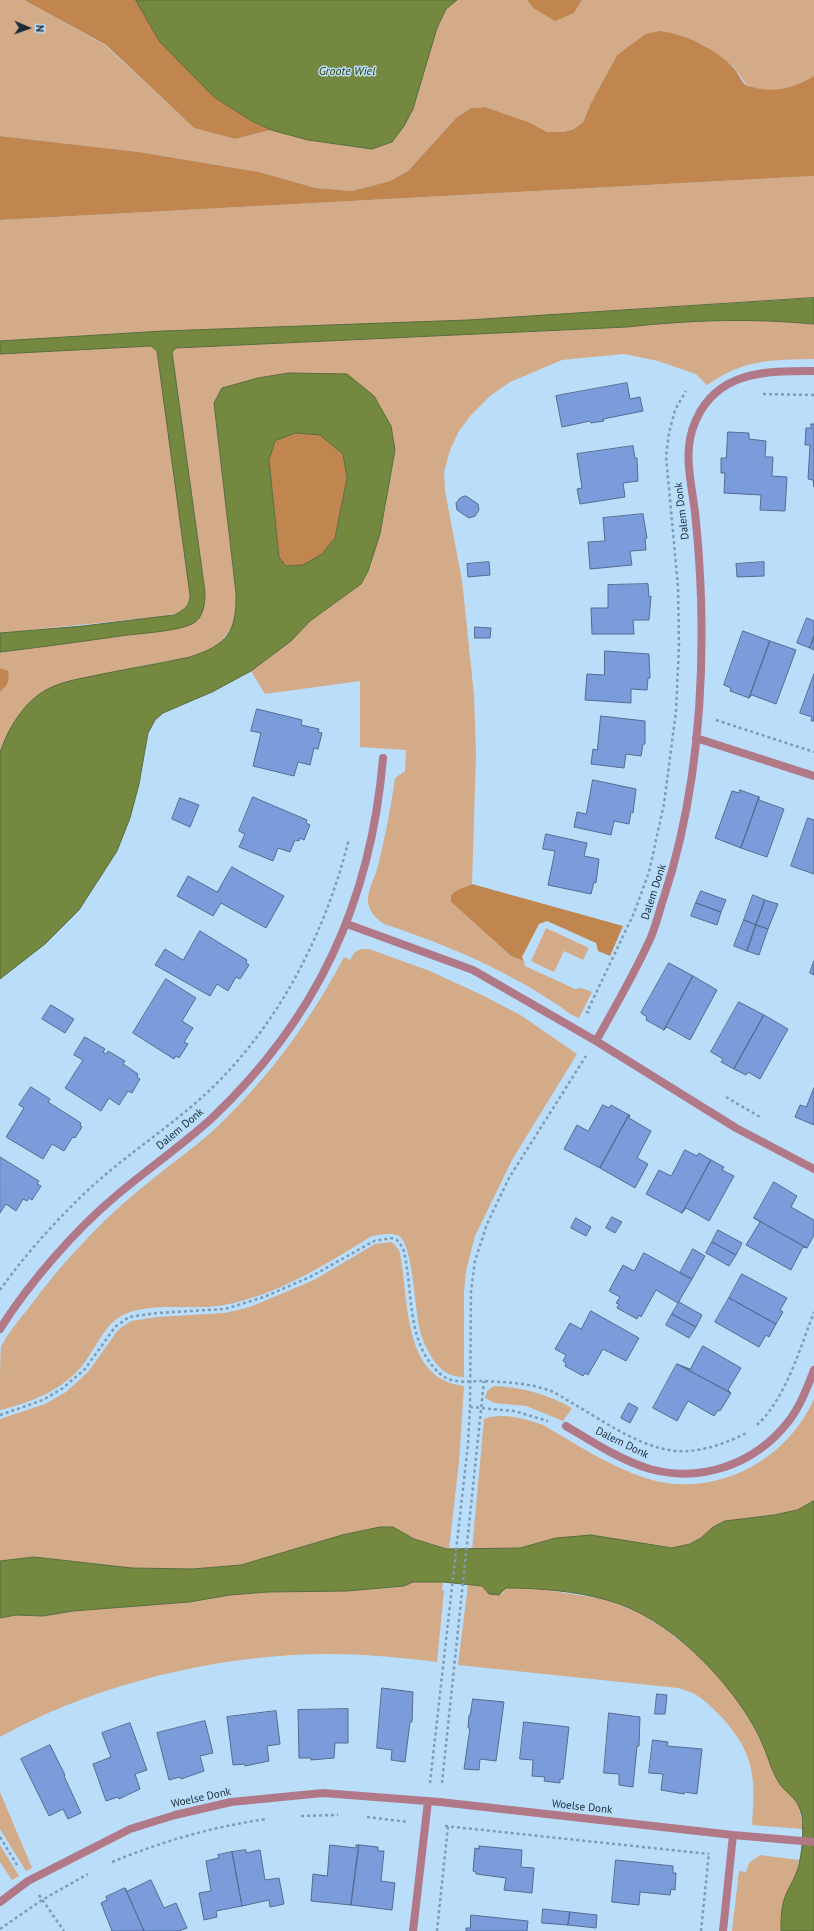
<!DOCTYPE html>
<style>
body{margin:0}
#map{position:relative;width:814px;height:1931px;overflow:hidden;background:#baddf9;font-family:"PT Sans",sans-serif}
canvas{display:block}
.north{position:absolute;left:8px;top:8px;width:40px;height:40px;-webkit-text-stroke:3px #baddf9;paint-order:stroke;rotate:92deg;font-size:11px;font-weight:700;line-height:16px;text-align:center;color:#192b38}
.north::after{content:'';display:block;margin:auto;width:14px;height:18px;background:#192b38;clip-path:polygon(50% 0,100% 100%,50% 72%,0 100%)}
</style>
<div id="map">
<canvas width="814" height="1931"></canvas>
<div class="north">N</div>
</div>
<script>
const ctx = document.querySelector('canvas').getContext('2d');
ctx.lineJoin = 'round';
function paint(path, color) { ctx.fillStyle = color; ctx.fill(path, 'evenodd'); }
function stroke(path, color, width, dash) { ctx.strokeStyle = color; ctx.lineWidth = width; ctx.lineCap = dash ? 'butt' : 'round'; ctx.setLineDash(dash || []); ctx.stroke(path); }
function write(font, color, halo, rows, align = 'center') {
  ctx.font = font + ' "PT Sans",sans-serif'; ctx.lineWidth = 3; ctx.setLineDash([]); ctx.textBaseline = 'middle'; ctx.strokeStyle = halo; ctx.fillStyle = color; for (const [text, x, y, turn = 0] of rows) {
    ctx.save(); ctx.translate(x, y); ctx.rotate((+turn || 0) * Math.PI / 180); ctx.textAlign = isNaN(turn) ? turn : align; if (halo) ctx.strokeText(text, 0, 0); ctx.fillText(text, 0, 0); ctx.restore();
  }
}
paint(new Path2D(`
 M0,0H24L105,45L194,128L235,139L271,130L308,140L349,146L413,109L437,28L446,9L457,0H527L533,8L574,13L582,0H814V76L801,84L779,90H763L747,86L734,67L702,44L645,34L617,55L591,103L583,122L574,129L563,132H547L527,122L485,107L471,108L456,118L408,171L390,181L352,191L316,188L259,172L139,152L0,136Z
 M814,176V298L468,320L163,331L0,341V220Z
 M772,320L814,324V359C771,360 744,359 707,385L696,374L658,361L624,354L562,360L510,382L490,396L471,415L459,431L450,450L444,472L445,491L462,580L474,695L476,753L472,884L457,890L451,895V902L511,956L524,961L525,966L575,989L581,988L592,992L579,1018C571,1015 567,1012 561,1007C548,999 535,990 522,983C478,958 432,940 384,924C376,918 369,912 368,902C367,890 375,878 378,866C385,837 391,808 395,778L405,771L406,750L360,747V681L265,694L251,671L291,641L310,621L361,584L368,571L380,534L386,504L289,373L258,378L222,388L214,403L236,593V612L233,626L218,645L205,652L190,657L121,670L3,742L0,753V692L4,689L2,668H0V652L146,633L196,620C204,611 205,603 205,592L172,352L176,348L627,327L677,322Z
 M151,346L157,351L159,361L190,585C191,613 181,613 157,617L0,633V354Z
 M546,928L589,948L583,960L564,951L554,972L531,961Z
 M361,949H369L430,971L482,995L522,1016L577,1054L512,1160L475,1236L466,1271L464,1292V1377C449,1377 440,1370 432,1358C427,1349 422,1340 420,1330C415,1312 413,1244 399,1236C391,1232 380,1235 372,1236C326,1264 278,1295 224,1305C194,1311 151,1301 123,1315C103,1325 95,1351 81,1367C61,1391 29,1403 0,1410C0,1399 0,1355 1,1347C8,1332 21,1318 31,1305C66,1257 108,1214 155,1177C176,1160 198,1145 218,1126C270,1076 311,1020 344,957L350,960L355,952Z
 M391,1242L394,1244L399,1250C410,1295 400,1379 464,1386L459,1462L449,1549L414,1539L393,1527L342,1535L241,1565L192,1569L132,1568L34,1557L0,1561V1419L45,1404L66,1392L88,1372L118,1330L131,1321L157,1317L225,1313L250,1307L314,1280L375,1244Z
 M494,1386C522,1387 547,1394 572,1408L563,1421L526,1406L495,1403L485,1398L487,1391Z
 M814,1399V1501L797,1510L713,1527L701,1538L690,1544L680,1547L671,1548L651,1545L556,1538L520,1548L472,1550L484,1419C503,1412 525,1419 543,1425C576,1444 609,1466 645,1478C713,1500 786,1462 814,1399Z
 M413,1582H443L442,1590L444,1591L437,1662C389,1656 340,1652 292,1655C193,1661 86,1689 0,1737V1618L16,1615L43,1616L73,1611L189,1602L230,1595L268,1592L347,1591L404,1586Z
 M468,1585L482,1586L489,1594H502L506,1588L541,1589L609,1600L640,1613L662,1627L688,1647L710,1667L730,1690L748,1718L759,1736L773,1771L782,1787L798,1802L803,1829L752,1825C753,1807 755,1788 751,1769C746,1741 721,1713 698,1696C692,1692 684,1690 678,1688L458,1665Z
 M0,1792L32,1868L26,1871L0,1829Z
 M0,1845L19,1876L12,1880L0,1862Z
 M760,1855L799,1860L796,1875L783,1903L781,1931H732L739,1871L746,1872L749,1863Z`), '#d3ab88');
paint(new Path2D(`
 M24,0H136L214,97L250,120L271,130L235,139L194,128L106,45Z
 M527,0H582L574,13L555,21L533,8Z
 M660,31C687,35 712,47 732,66C738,72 741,82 747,86C750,87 754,87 756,88C777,93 796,87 814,76V176L0,220V136L139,152L259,172L316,188L352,191L390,181L408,171L456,118L471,108L485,107L528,122L547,132H563L574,129L583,122L591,103L617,55L645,34Z
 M296,433L320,435L343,454L347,478L335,538L322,554L303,565L286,566L279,557L269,460L275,441Z
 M0,668L8,671C10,681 8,685 0,692Z
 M472,884L623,926L610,956L598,951L596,943L547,921L539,924L522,957L524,961L511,956L451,902V895L457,890Z`), '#c18650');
const water = new Path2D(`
 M136,0H457L446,9L437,28L413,109L404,126L392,142L372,149L308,140L271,130L250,120L214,97L160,42Z
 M814,298V324C751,318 690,320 627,327L176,348L172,352L205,592C205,603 204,618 192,624C177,631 145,633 128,635C85,641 43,647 0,652V633L83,626L174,615C184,610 190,606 190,595L157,351L151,346L0,354V341L163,331L468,320Z
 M289,373L347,374L374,396L391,426L395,450L380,534L368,571L361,584L310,621L291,641L251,671L212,692L163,713L155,720L148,733L139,784L130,818L117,851L79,910L45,944L0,979V753C7,730 24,702 46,690C60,682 78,679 93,676C125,669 158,664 190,657C227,645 237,632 236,593L214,403L222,388L258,378ZM296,433L320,435L343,454L347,478L335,538L322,554L303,565L286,566L279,557L269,460L275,441Z
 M814,1501V1931H781C781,1922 781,1912 783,1904C785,1894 791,1885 795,1876C802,1862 804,1832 802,1817C799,1801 793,1798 783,1788C778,1783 775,1775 772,1769C768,1758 764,1747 759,1736C731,1681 668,1616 607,1600C574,1591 540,1588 506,1588L499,1595L489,1594L482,1586L443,1582H413L404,1586L347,1591L268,1592L230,1595L189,1602L73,1611L43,1616L16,1615L0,1618V1561L34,1557L132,1568L192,1569L241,1565L342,1535L380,1527H393L414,1539L447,1549L520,1548L556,1538L591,1535L672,1548L690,1544L701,1538L713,1527L725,1521L774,1515L797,1510Z`);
paint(water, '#74883f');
stroke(water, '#596c3d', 1);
const building = new Path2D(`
 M627,383L630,399L640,397L643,411L603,419L604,421L591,423L590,421L562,427L556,396Z
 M811,424H814V487L813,480L808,479L810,445H805L806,428H811Z
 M728,432L749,433V439L766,441L765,457H773L772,476L787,477L785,511L760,510L761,495L724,493L725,473H721V458H726Z
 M633,446L635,458H637L638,481L623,483L625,497L580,504L577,489L582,488L577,454Z
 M466,496L478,504L479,510L475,516L469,518L457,510L456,503L460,498Z
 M643,514L647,538H645L646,550L630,551L632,565L590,569L588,542L605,541L603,518Z
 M489,562L490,575L468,577L467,564Z
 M764,562V576L737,577L736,564Z
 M648,584L649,597L651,596L649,620H633L634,634H592L591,608H608V585Z
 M807,618L814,621V636L810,648L797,643Z
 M475,627L491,628L490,638H475Z
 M743,631L770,641L749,698L730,691L731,688L724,685Z
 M814,636V650L810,648Z
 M770,641L796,650L776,704L752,695L749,698Z
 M605,651L649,654L650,678H648L647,690L631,689V703L585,700L587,674L604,675Z
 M814,674V721H811L812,717L800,713Z
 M257,709L302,720L301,725L319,729L318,732L322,733L318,749L314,748L310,765L298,762L294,776L253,766L261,733L251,731Z
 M601,716L645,721V744H643L641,756L626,754L624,768L591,764L593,749L597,750Z
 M593,780L636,789L633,813L631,812L629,824L614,821L611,835L574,827L577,812L586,814Z
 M740,790L759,797L741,848L715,838L732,791L739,793Z
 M253,797L307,820L306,823L310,825L304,840L300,838L299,841L295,840L290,852L278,848L273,861L239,847L245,834L239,831Z
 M759,797V800L784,809L767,857L741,848Z
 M180,798L199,805L190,827L172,819Z
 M808,818L814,820V874L791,866Z
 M546,834L587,843L584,856L599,859L596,883L594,882L591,894L548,885L555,851L543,849Z
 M232,867L284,896L266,928L221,903L213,916L177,896L188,876L217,892Z
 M701,891L726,900L721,912L696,903Z
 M753,895L765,900L756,925L744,920Z
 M765,900L778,904L768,929L756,925Z
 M696,903L721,912L717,925L691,916Z
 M744,920L756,925L747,951L734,946Z
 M756,925L768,929L759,955L747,951Z
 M200,931L247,960L246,962L249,965L240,979L236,977L228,991L217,984L210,996L155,965L165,949L183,960Z
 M814,961V975L810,973Z
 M669,963L693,976L664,1030L646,1020L647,1017L641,1013Z
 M693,976L717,990L690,1040L667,1027L664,1030Z
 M166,979L196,998L182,1021L193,1028L184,1042L188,1044L179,1058L176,1056L174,1059L133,1033Z
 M739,1002L764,1015L734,1069L721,1062L723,1059L711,1052Z
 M51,1005L74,1019L65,1033L42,1019Z
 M764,1015L788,1029L760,1079L748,1072L746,1075L734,1069Z
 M85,1037L105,1049L103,1052L106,1054L108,1051L125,1061L123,1064L138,1074L137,1077L140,1079L132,1093L128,1091L119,1105L109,1098L101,1111L65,1088L83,1060L74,1055Z
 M31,1087L50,1099L48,1102L81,1123L80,1125L82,1127L75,1138L73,1137L72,1138L64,1151L52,1144L43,1159L6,1137L24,1108L19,1105Z
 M814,1088V1125L795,1117L800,1105L806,1107Z
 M603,1105L609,1108L611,1105L629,1115L600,1168L564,1149L577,1125L588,1131Z
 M629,1115H630L629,1118L651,1131L637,1158L648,1164L635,1188L600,1168Z
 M685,1150L697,1156L699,1153L711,1160L682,1213L646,1194L659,1170L671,1176Z
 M0,1157L39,1181L37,1184L41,1186L32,1200L29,1198L27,1201L23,1199L16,1211L6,1204L0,1213Z
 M711,1160L724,1167L722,1170L734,1176L709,1221L686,1208L682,1213Z
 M774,1182L797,1196L791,1207L814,1220V1235L807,1248L754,1218Z
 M612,1217L622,1222L615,1233L606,1228Z
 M576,1218L591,1227L586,1236L571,1228Z
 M754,1218L807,1248L803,1247L791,1270L746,1245L760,1222Z
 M718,1230L742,1243L736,1255L712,1242Z
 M712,1242L736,1255L729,1266L706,1253Z
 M693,1249L705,1256L692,1279L680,1273Z
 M644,1253L692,1279L678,1303L656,1290L641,1317L639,1315L637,1319L617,1308L619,1304L616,1303L620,1297L609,1291L623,1265L634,1271Z
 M742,1274L787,1298L780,1310L783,1312L776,1324L729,1298Z
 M729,1298L776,1324L769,1337L766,1335L759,1347L715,1322Z
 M679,1302L702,1315L696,1327L672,1314Z
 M591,1311L639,1338L626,1361L603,1349L588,1375L585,1373L583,1376L565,1366L566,1363L563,1361L566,1355L555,1349L570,1323L581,1329Z
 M672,1314L696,1327L689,1338L666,1325Z
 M703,1346L741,1368L728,1390L731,1393L677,1364L690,1369Z
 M677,1364L731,1393L720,1411L718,1410L714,1416L688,1401L677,1421L653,1408Z
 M629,1403L638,1408L630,1423L621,1418Z
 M382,1688L413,1692L412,1722H410L405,1762L391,1760L392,1750L377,1748Z
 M657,1694L667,1695L665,1714H655Z
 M473,1699L504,1702L496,1761L480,1759L479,1770L464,1769L470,1728H468L469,1715H470Z
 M348,1709V1743H335L334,1758L311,1760V1758H299L298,1710Z
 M276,1711L280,1744L267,1746L269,1761L245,1766V1764L233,1765L227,1717Z
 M609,1713L640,1717L639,1746H637L633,1787L619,1785V1774L604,1773Z
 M205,1721L213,1753L200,1756L204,1771L181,1779L180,1777L169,1780L157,1733Z
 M524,1722L569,1727L563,1779H560V1783L544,1781L545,1777L532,1776L533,1760L520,1759Z
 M130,1723L147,1770L135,1774L140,1789L119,1799L118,1797L106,1801L93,1764L111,1757L102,1733Z
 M653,1740L668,1742L667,1746L702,1749L697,1794L685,1792L684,1794L661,1790L663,1774L649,1773Z
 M50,1745L65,1775L64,1776L81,1813L68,1819L63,1809L49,1816L21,1759Z
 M330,1845L356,1848V1845H359L351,1905L311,1901L313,1874L327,1876Z
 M359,1845L378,1847V1851H384L381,1881L395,1883L392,1910L351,1905Z
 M479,1846L522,1850L521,1867L534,1868L532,1893L504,1890L506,1878L476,1874V1872L473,1871L475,1848L479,1849Z
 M246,1850V1853L260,1850L265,1880L279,1878L284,1904L270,1907L269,1900L242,1906L232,1852Z
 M232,1852L242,1906L216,1911L217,1917L204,1920L199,1893L211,1891L206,1861L219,1858L218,1855Z
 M616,1860L673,1866V1873H676L675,1890L671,1889L670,1895L640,1892L639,1905L612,1902Z
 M151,1880L164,1908L176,1903L187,1928L179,1931H144L125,1888L127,1891Z
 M125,1888L144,1931H112L101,1903L107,1900L106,1897Z
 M543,1909L570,1912L568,1925L542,1923Z
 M570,1912L597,1915L596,1928L568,1925Z
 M471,1915L528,1921L527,1931H466V1928H470Z`);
paint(building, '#7a9cdb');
stroke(building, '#566b92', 1);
stroke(new Path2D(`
 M763,394L814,395
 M716,720L814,752
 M589,1013L587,1012L634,913L649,872L664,804L676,711L679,645L678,587L666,456L669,433L675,410L686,391
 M726,1097L760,1117
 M0,1290C29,1249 72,1202 111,1170C146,1141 184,1116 216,1084C283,1017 326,930 349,839
 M470,1407L514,1411L548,1421
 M0,1415L43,1400L63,1388L85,1369L115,1327L129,1317L157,1313L225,1309L264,1297L312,1276L374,1241L391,1238L397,1240L403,1248C414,1289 405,1338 437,1371C441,1375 446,1379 452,1380C461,1383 473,1381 482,1381C505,1382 530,1383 551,1391C558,1394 565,1399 572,1403C604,1421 638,1447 676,1451C699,1453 728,1443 748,1432
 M757,1425C786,1398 800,1348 814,1312
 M430,1783L468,1444L470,1407L471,1291L475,1261L487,1224L509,1178L586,1056
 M442,1783L484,1381
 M301,1816L338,1815
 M367,1817L408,1822
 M445,1826L709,1854
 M0,1837L17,1865
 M112,1862C163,1841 212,1827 266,1819
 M39,1895L64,1931
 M0,1929L42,1900L88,1874
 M437,1931L448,1826
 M701,1931L709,1853`), '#7f9cb2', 2.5, [3, 3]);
stroke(new Path2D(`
 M696,738L814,776
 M347,924L473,970L596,1041L736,1128L814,1169
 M596,1041C615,1007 635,973 651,937C656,925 659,912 663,900C695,804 704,698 701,598C700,569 698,540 695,512C691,480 682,450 696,420C718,370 768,371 814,371
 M0,1329C29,1283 75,1230 117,1195C148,1169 181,1146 211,1119C317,1019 371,902 383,758
 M566,1426C593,1442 620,1460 650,1469C702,1483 755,1464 788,1422C800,1407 807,1388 814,1370
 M0,1902L28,1881L130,1829L175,1815L231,1802L323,1793L440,1802L733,1835L814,1842
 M413,1931L428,1801
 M723,1931L733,1835`), '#b17988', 8);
write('11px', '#192b38', '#baddf9', [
 ["Dalem Donk",682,511,-97],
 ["Dalem Donk",654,892,-72],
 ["Dalem Donk",180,1129,-40],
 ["Dalem Donk",622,1443,26],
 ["Woelse Donk",201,1798,-12],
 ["Woelse Donk",582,1807,6]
]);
write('italic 12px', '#313e04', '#baddf9', [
 ["Groote Wiel",347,72]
]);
</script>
